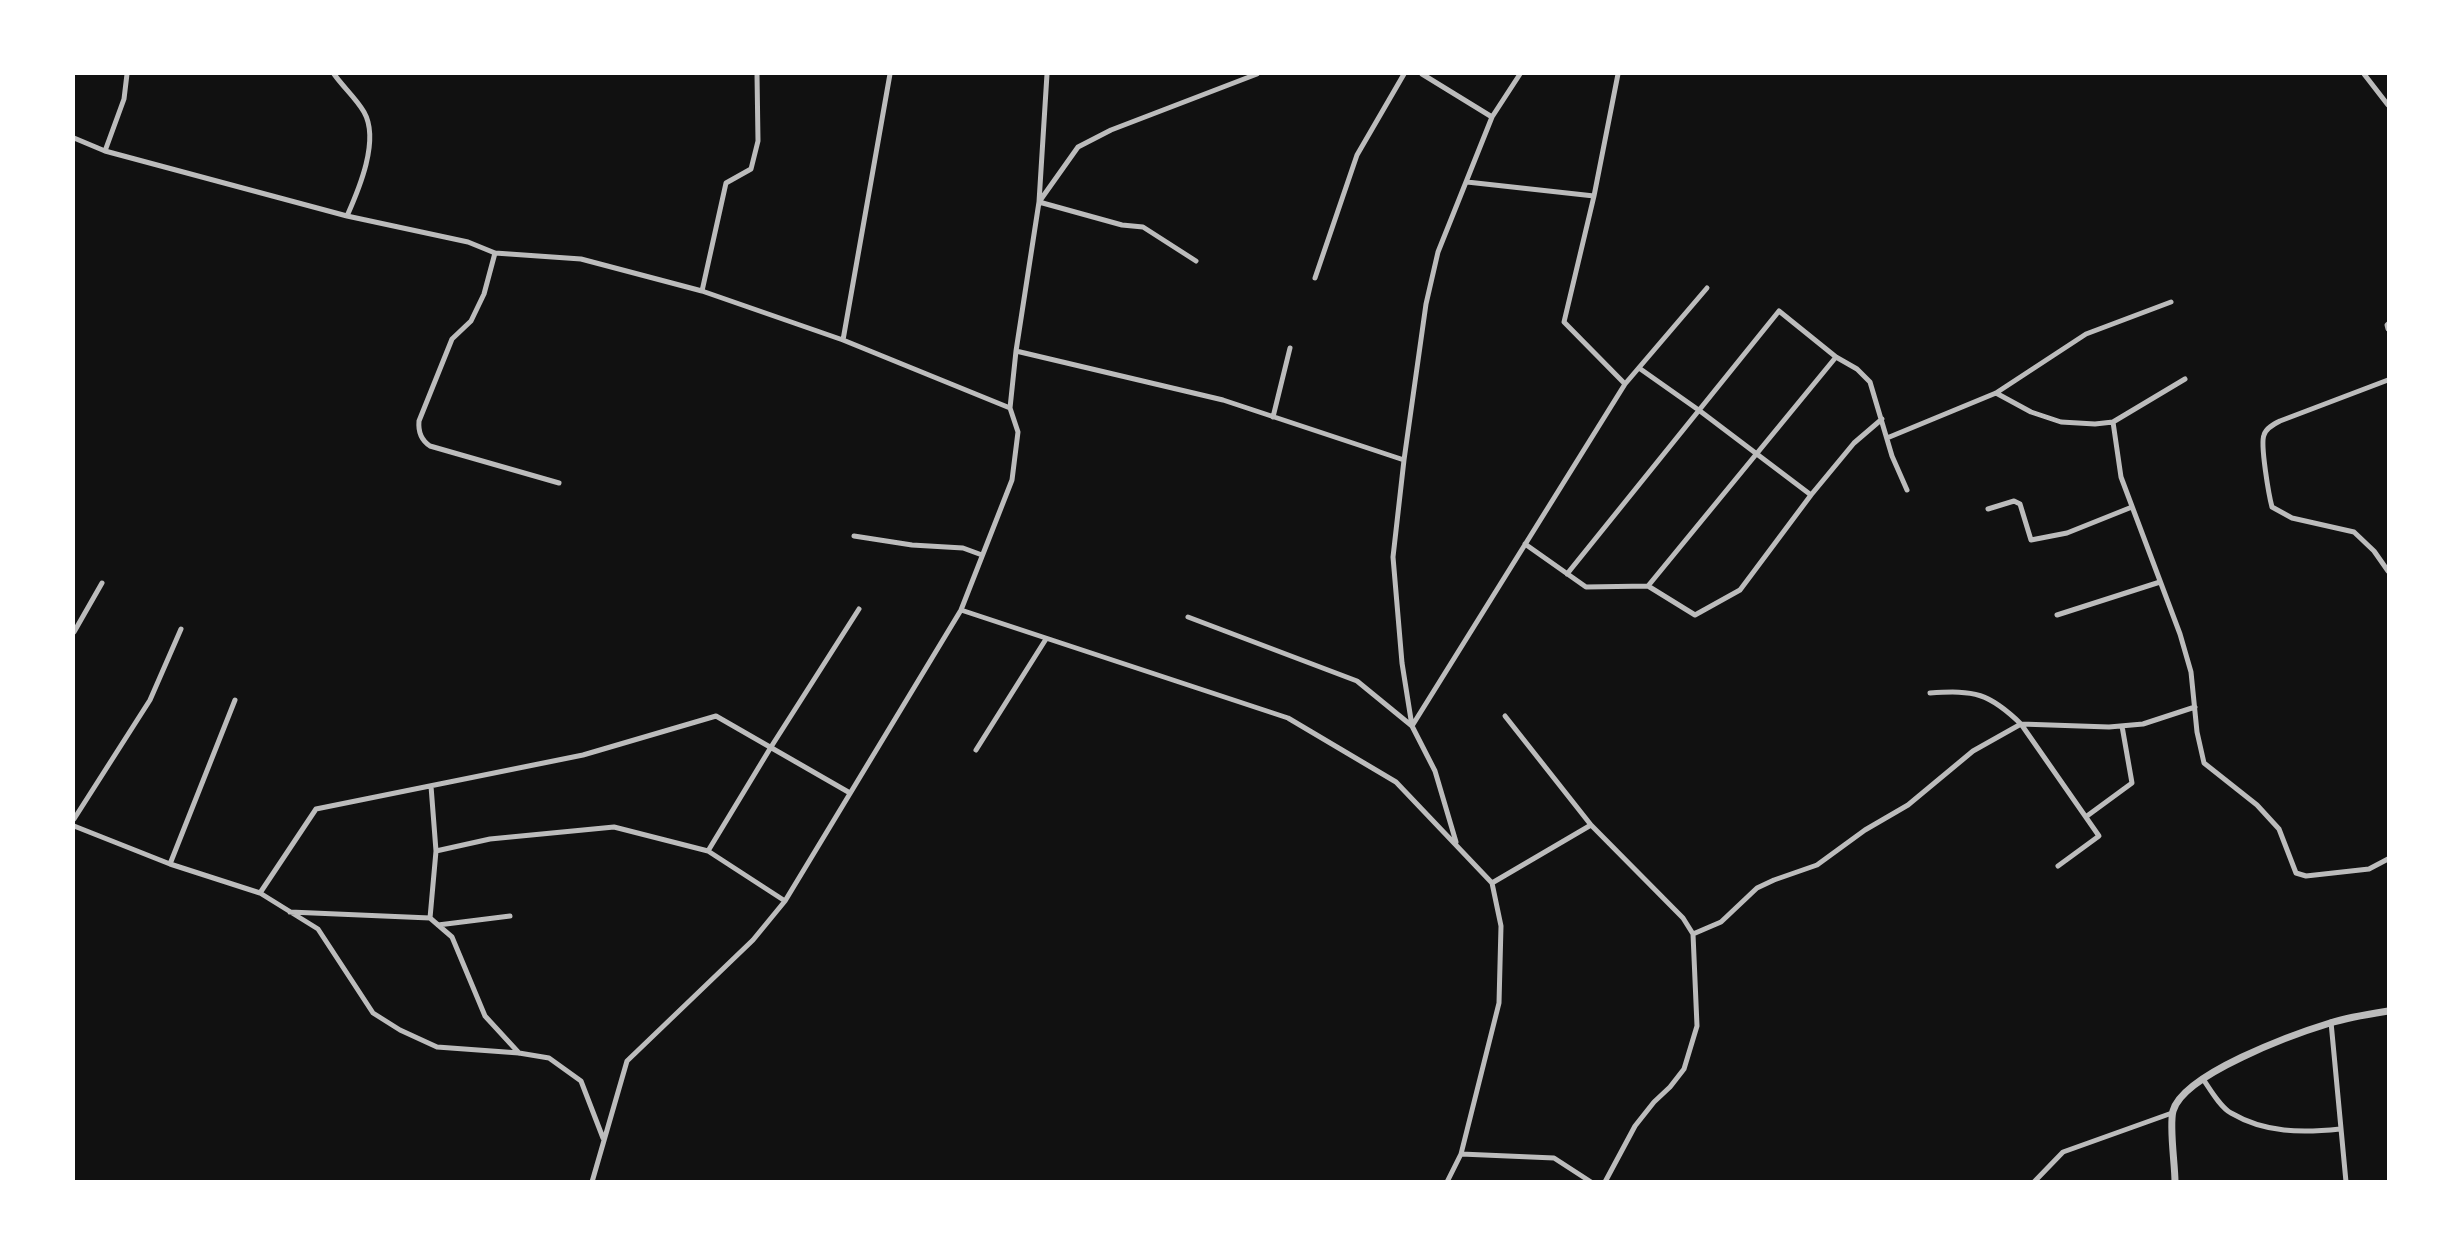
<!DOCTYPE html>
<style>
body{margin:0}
#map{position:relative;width:2462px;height:1255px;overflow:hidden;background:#111;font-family:Karla,sans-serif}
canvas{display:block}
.frame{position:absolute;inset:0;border:75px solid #fff;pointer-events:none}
</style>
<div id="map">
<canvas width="2462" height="1255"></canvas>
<div class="frame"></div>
</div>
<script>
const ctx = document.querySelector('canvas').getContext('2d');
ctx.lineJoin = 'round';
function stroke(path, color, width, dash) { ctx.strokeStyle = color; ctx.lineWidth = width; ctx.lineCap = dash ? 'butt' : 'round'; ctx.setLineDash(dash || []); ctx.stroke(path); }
stroke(new Path2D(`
 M334,74C343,87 356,98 364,112C380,140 359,189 347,216
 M2364,74L2388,105
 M1492,117L1520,74
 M74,138L105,151L347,216L468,242L495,253L581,259L702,291L843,340L1010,408L1018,432L1012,480L961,610L785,901L753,940L627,1061L592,1182
 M105,151L124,99L127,74
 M1467,182L1594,196L1618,74
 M495,253L484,294L471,321L452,339L419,421C418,432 421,440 430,446L559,483
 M1196,261L1143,227L1122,225L1039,202L1078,147L1111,130L1257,74
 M1315,278L1357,155L1404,74
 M702,291L726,183L751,169L758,141L757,74
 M2388,324L2387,325L2388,329
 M843,340L890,74
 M1016,351L1223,400L1404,460
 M1836,357L1857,369L1870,382L1892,456L1907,490
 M1639,368L1700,411L1811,495
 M2388,380L2280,421C2274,424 2266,428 2264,435C2260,444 2269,496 2272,507L2292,518L2354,532L2374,551L2388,571
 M1625,384L1707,288
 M1996,393L2031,412L2061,422L2095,424L2113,422L2185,379
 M1010,408L1016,351L1039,202L1047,74
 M1273,417L1290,348
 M2113,422L2121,477L2180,634L2191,672L2197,732L2204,763L2257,805L2279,829L2296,873L2306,876L2369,869L2388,859
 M1887,438L1996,393L2086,334L2171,302
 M1988,509L2014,501L2020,504L2031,540L2067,533L2132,507
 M854,536L912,545L963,548L982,555
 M1525,544L1586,587L1648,586L1836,357L1779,311L1567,574
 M1648,586L1695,615L1740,590L1811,495L1854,443L1882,419
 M961,610L1288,718L1396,782L1492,883L1501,926L1499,1003L1461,1154L1447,1182
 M2057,615L2160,582
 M1188,617L1357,681L1412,726L1402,663L1393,557L1404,460L1426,304L1438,252L1492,117L1422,74
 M74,632L102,583
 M1930,693C1975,690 1989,693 2021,724L2109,727L2143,724L2195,707
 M1505,716L1591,825
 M976,750L1046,639
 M2087,816L2132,783L2122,726
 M74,819L150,700L181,629
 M74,826L170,864L260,893L318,929L373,1013L400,1030L437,1047L519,1053L549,1058L581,1081L603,1138
 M1456,842L1435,771L1412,726L1625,384L1564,322L1594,196
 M436,851L490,839L614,827L708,851L785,901
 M708,851L771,747L859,609
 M170,864L235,700
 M1492,883L1591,825L1683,918L1693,934L1697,1026L1684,1069L1670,1087L1654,1102L1635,1126L1605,1182
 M260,893L316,809L583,755L716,716L850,793
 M290,912L430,918L452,937L485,1016L519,1053
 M430,918L436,851L431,786
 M438,925L510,916
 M1693,934L1721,922L1757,888L1774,880L1817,865L1865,830L1908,805L1973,751L2021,724L2099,836L2058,866
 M2331,1022L2346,1182
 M2203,1079C2210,1089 2220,1107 2231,1113C2265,1133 2302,1133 2340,1129
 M1461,1154L1554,1158L1591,1182
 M2034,1182L2063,1152L2172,1113`), '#bcbcbc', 5);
stroke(new Path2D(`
 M2175,1182C2175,1164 2169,1126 2173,1111C2183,1074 2294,1034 2330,1023C2349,1017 2369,1014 2388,1011`), '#bcbcbc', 7);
</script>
